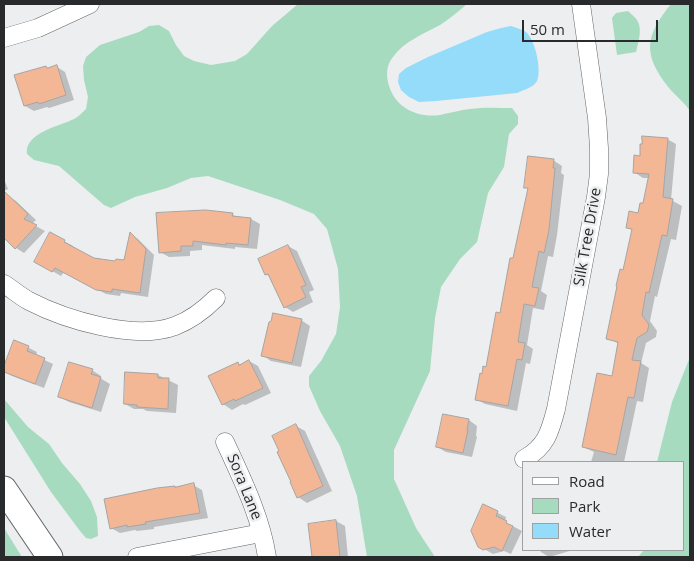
<!DOCTYPE html>
<style>
body{margin:0}
#map{position:relative;width:694px;height:561px;overflow:hidden;background:#eceef0;font-family:"Open Sans",sans-serif}
canvas{display:block}
.frame{position:absolute;inset:0;border:5px solid #292a2b;pointer-events:none}
.legend{position:absolute;left:522px;top:461px;width:162px;height:90px;box-sizing:border-box;background:#eceef0;border:1px solid #9ea0a1;margin:0;padding:6px 9px;list-style:none;font-size:15px;color:#292a2b}
.legend li{display:flex;align-items:center;gap:10px;height:25px}
.legend b{width:25px;border:1px solid #9ea0a1}
.scale{position:absolute;left:522px;top:20px;width:136px;height:22px;box-sizing:border-box;border:2px solid #292a2b;border-top:0;padding-left:6px;font-size:15px;line-height:18px;white-space:nowrap;color:#292a2b;-webkit-text-stroke:4px #eceef0;paint-order:stroke}
</style>
<div id="map">
<canvas width="694" height="561"></canvas>
<div class="frame"></div>
<ul class="legend">
<li><b style="height:6px;background:#fff"></b>Road</li>
<li><b style="height:14px;background:#a7dbc0"></b>Park</li>
<li><b style="height:14px;background:#95dbfa"></b>Water</li>
</ul>
<div class="scale">50 m</div>
</div>
<script>
const ctx = document.querySelector('canvas').getContext('2d');
ctx.lineJoin = 'round';
function paint(path, color) { ctx.fillStyle = color; ctx.fill(path, 'evenodd'); }
function stroke(path, color, width, dash) { ctx.strokeStyle = color; ctx.lineWidth = width; ctx.lineCap = dash ? 'butt' : 'round'; ctx.setLineDash(dash || []); ctx.stroke(path); }
function write(font, color, halo, rows, align = 'center') {
  ctx.font = font + ' "Open Sans",sans-serif'; ctx.lineWidth = 5; ctx.setLineDash([]); ctx.textBaseline = 'middle'; ctx.strokeStyle = halo; ctx.fillStyle = color; for (const [text, x, y, turn = 0] of rows) {
    ctx.save(); ctx.translate(x, y); ctx.rotate((+turn || 0) * Math.PI / 180); ctx.textAlign = isNaN(turn) ? turn : align; if (halo) ctx.strokeText(text, 0, 0); ctx.fillText(text, 0, 0); ctx.restore();
  }
}
paint(new Path2D(`
 M298,4H467C459,11 449,19 440,25C424,34 404,41 393,57C386,65 386,76 389,86C396,108 417,118 440,115C450,113 460,110 470,109C484,107 498,108 512,108L518,116V124L509,134L504,167L488,193L477,242L460,259L441,287L435,318L430,371L394,450V479L416,528L435,557H367L357,496L340,446L320,411L309,386V376L321,361L336,334L340,307L338,269L327,229L314,214L280,200L208,176L191,178L167,188L135,197L111,208L104,205L59,166L34,160L27,154C24,133 60,126 74,119C78,117 82,113 86,109L88,97L84,80L83,66L86,57L100,45L139,32L149,26L159,25L169,31L176,45L184,56L194,61L211,65L235,61L247,54L272,26Z
 M671,4H690V111C684,102 676,96 669,88C642,54 645,36 671,4Z
 M628,11C631,14 635,17 637,20C643,29 638,43 636,52L617,55L612,18L616,13Z
 M690,357V557H638L644,550H683V462H657L672,402Z
 M4,399L28,427L49,444L62,463L80,484L91,501L97,517L98,536L91,539L86,538L80,531L51,492L4,417Z
 M4,528L22,557H4Z`), '#a7dbc0');
paint(new Path2D(`
 M511,26C516,28 522,29 526,32C535,39 542,70 537,81C533,88 523,90 517,93L436,101L419,102L409,97L401,90L398,82L399,74L406,68L428,57L487,32L501,28Z`), '#95dbfa');
paint(new Path2D(`
 M46,67L50,69L57,67L65,72L74,100L49,108L47,107L34,111L25,106Z
 M667,139L676,144L671,200L682,206L676,240L671,239L657,297L655,296L650,321L657,331L656,337L646,343L641,363L649,368L643,402L637,401L624,462H591L594,452L583,447L613,377L619,344L608,338L624,271L633,231L627,227L639,214L644,205L649,178H643L634,172L641,157Z
 M553,160L562,166L561,173L564,175L557,235L553,257L548,256L541,291L547,295L544,310L533,308L527,345L533,349L530,364L526,363L517,411L485,404L476,399L483,375L486,368L514,260L529,189L526,187Z
 M4,179L8,189L4,191Z
 M7,196L16,201L36,220L32,224L45,231L24,253L16,248L4,232V200Z
 M232,214L238,218L251,219L260,224L257,249L235,247V249L202,245V250L190,251V256L169,257L160,252Z
 M51,234L73,246L72,247L94,259L117,262L125,261L131,234L138,239L154,255L148,297L121,293L120,296L106,294L64,272L61,276L36,262Z
 M288,246L297,251L314,290L309,292L313,302L293,312L285,307L270,277L266,274Z
 M301,320L310,326L301,367L271,361L262,355Z
 M15,341L37,352L36,356L53,364L44,388L12,376L4,371Z
 M249,361L258,366L271,393L245,405L243,404L232,410L223,404L210,377L238,363L241,365Z
 M92,370L101,376L100,378L110,384L101,412L69,402L60,397Z
 M158,375L178,385L176,413L147,411L143,409H134L125,404Z
 M469,420L477,426L476,436L477,437L472,457L446,452L437,447Z
 M296,426L305,431L332,491L307,503L298,497L292,483Z
 M193,485L202,490L208,518L154,527V529L137,531L135,530L120,533L111,528L177,488Z
 M484,506L506,517L505,522L522,531L511,554L504,551L493,554L479,546Z
 M336,521L345,526L348,557H313L309,525Z
 M540,550H573L549,557L541,552Z`), '#0003');
const building = new Path2D(`
 M57,65L66,95L39,104L38,102L24,106L14,75L46,66L47,68Z
 M642,136L668,138L663,197L673,199L667,236L662,235L649,293L646,292L642,315L649,325L647,332L637,338L632,360L641,361L634,398L628,397L616,455L582,447L597,373L612,376L618,342L606,339L617,286H616L620,269L623,270L632,229L626,228L629,211L638,213L640,203H643L649,174L633,173L634,155L640,156V144H642Z
 M528,156L554,159L553,168H555L549,230L544,253L539,251L532,287L539,288L535,306L524,304L518,342L525,343L522,360L517,359L508,406L475,400L480,373L482,374L483,366L486,367L496,312L500,313L510,258H513L528,188H524Z
 M4,191L28,214L24,219L37,225L15,249L4,238Z
 M206,210L233,213L232,216L251,218L248,245L226,243V245L193,241V246H181V251L159,253L156,213Z
 M50,232L65,240L64,242L94,258L115,261L116,259L124,260L130,232L146,249L140,293L112,289V292L96,290L55,268L52,272L34,262Z
 M288,245L306,285L301,287L306,297L284,308L268,274L265,275L258,259Z
 M273,313L302,319L292,363L261,356L269,322L271,321Z
 M14,340L29,346L27,351L45,358L35,384L4,372V366Z
 M249,360L263,388L235,401L234,399L222,405L208,376L238,362L239,365Z
 M69,362L93,369L91,374L101,377L92,408L58,397Z
 M125,372L158,374V378H169L168,409L137,407V405L124,404Z
 M443,414L469,419L467,430H468L463,453L436,447Z
 M296,424L323,486L297,498L290,482H291L277,452L279,451L272,436Z
 M194,483L200,513L145,522L146,524L127,527V525L110,529L104,499L157,488L175,486V487Z
 M483,504L498,511L496,516L507,521L506,523L513,526L502,551L494,547L483,550L478,547L471,531Z
 M336,520L340,557H312L308,524Z`);
paint(building, '#f3b796');
stroke(building, '#a6a4a3', 1);
const minor = new Path2D(`
 M4,38L38,28L90,4
 M4,284C12,289 20,296 29,301C66,320 135,341 175,326C191,320 204,310 216,298
 M225,442C242,479 261,517 267,557
 M524,459C546,447 550,432 556,409L596,197L599,174V148L597,118L581,4
 M137,557L261,533`);
const secondary = new Path2D(`
 M4,489L50,557`);
stroke(minor, '#626465', 19);
stroke(secondary, '#626465', 27);
stroke(minor, '#fff', 18);
stroke(secondary, '#fff', 25);
write('15px', '#292a2b', '#eceef0', [
 ["Silk Tree Drive",588,237,-80],
 ["Sora Lane",244,487,68]
]);
</script>
